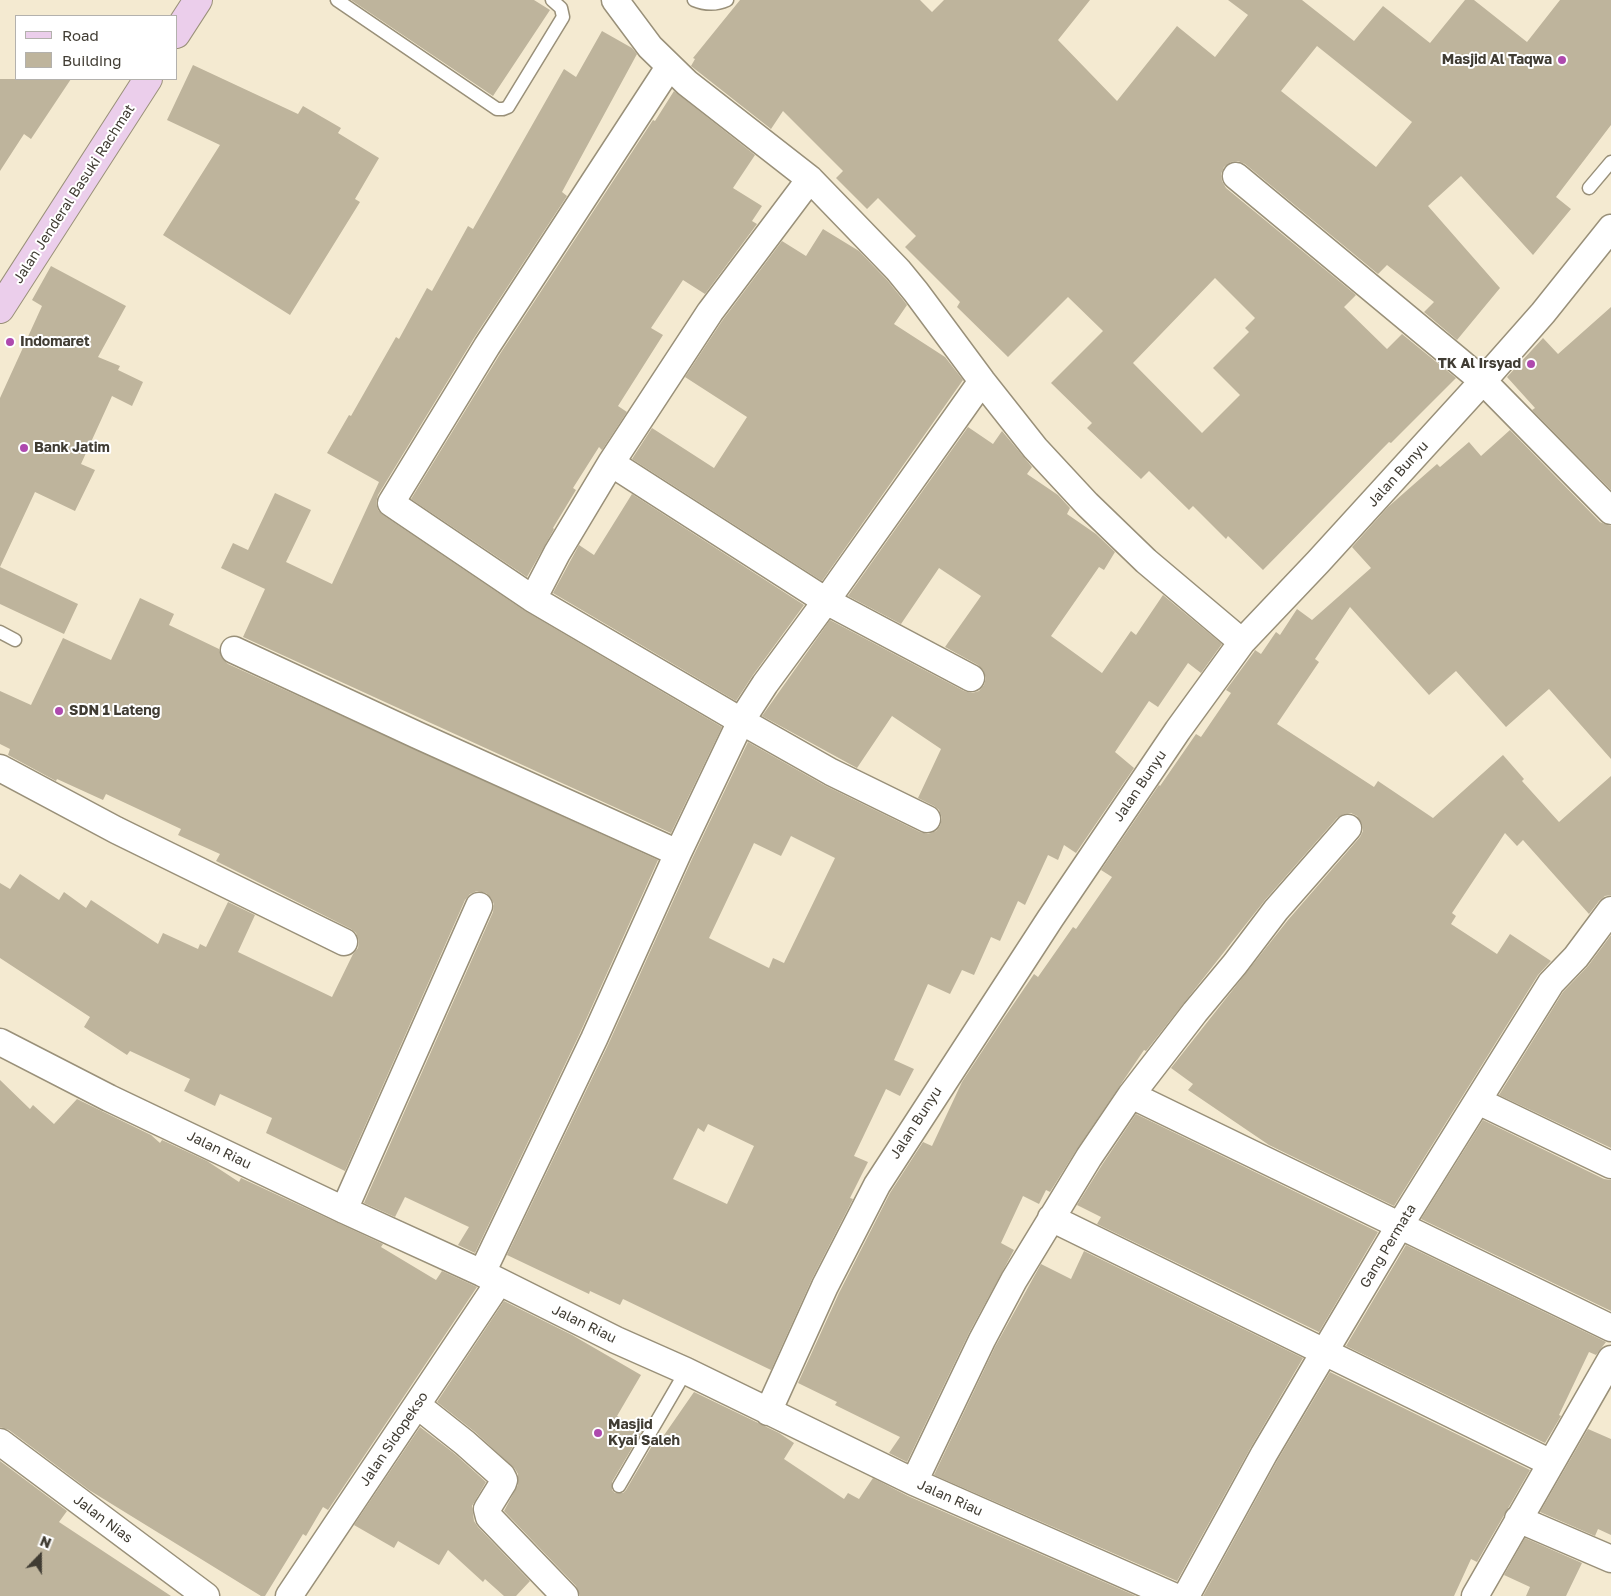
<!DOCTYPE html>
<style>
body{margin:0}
#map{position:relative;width:1611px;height:1596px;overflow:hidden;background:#f4ead1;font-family:"Golos Text",sans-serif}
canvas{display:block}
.legend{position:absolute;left:15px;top:15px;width:162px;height:65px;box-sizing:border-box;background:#fff;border:1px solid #b3b1ad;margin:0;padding:6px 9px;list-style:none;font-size:15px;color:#403c33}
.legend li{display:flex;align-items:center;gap:10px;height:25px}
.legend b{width:25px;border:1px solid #b3b1ad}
.north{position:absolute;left:15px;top:1531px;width:50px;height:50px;-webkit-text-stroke:4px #fff;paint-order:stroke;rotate:22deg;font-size:14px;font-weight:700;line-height:20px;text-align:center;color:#403c33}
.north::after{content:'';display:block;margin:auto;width:18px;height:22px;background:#403c33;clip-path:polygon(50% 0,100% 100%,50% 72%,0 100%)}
</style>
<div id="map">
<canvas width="1611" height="1596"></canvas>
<ul class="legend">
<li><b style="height:6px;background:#ebceeb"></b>Road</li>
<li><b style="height:14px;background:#beb49c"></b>Building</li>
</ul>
<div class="north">N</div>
</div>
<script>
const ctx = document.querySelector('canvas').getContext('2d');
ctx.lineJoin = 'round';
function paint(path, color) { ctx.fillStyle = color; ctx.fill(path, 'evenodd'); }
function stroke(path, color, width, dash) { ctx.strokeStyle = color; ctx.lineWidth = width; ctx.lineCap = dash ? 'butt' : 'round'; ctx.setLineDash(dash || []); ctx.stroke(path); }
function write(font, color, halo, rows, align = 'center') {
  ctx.font = font + ' "Golos Text",sans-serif'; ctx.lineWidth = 4; ctx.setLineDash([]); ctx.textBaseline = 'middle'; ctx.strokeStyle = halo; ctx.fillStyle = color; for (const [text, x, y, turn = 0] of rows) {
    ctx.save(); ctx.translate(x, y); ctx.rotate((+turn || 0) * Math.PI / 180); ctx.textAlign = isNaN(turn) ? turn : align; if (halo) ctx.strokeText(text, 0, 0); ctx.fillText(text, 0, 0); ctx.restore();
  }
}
paint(new Path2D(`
 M351,0H534L550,10L493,96Z
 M740,0H920L932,12L944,0H1090L1058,40L1117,101L1177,26L1215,57L1248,15L1228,0H1302L1354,41L1383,6L1430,43L1465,0H1474L1527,42L1560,0H1611V125L1556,197L1571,209L1533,255L1461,176L1428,206L1500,288L1457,340L1424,312L1434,302L1387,265L1378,274L1245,164L1238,161L1231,162L1224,167L1221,174L1222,181L1226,188L1356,295L1344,307L1387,349L1402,334L1456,378L1391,443L1389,442L1263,570L1228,536L1226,539L1193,506L1189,510L1149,471L1141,479L1087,428L1092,423L1051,383L1103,331L1068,297L1008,357L957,307L960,302L905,247L916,236L878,198L867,209L836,178L843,171L783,111L771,129L691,66L695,59L693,58ZM1317,46L1412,122L1376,167L1281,91ZM1215,278L1255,318L1245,328L1249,332L1213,368L1240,395L1202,433L1133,363Z
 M602,31L632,48L637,54L562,192L567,196L474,338L378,495L376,503L378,510L383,515L525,611L722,727L671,833L243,637L265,589L221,568L233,543L248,550L275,493L311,510L286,562L332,584L379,482L327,453L349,415L351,416L396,337L399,339L427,288L432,291L468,226L473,229L564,69L576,77Z
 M193,65L298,114L303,106L341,128L338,133L379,158L355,199L360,202L290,315L163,235L220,145L167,120Z
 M0,79H71L31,139L24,134L0,171Z
 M674,91L755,155L733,188L762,206L752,221L757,224L705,294L683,280L651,328L663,335L618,406L627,412L602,450L599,447L573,488L576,490L553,528L554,529L527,577L411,499L500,354L653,120L655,121Z
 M823,229L859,251L887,280L904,301L907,305L894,324L945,357L963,380L822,581L632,459L652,428L714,468L747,417L685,377L722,321L782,241L806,256Z
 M51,266L126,306L98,357L120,366L118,370L143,382L132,406L112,396L81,464L95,470L75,511L35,492L0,567L78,604L64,634L0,604V398L42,306L32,300Z
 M1611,307V490L1532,410L1535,408L1507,377L1543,338L1558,354Z
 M968,427L993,444L1002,431L1032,467L1027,474L1058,495L1070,508L1067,514L1096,534L1115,552L1104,570L1099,567L1051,636L1102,673L1131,631L1136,635L1163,595L1222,644L1201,673L1188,663L1158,707L1149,701L1115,752L1134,768L1076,853L1064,845L1058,860L1048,855L1025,905L1018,901L1000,941L991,937L974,975L962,970L950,994L928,984L894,1060L914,1069L900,1096L886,1089L854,1156L868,1162L850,1198L853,1199L812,1279L771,1370L623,1299L620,1305L590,1291L589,1294L507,1255L608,1045L692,859L748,742L824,785L920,832L928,834L936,831L940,826L942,818L939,810L934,806L918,798L941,749L892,716L857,768L762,716L830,620L964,691L972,693L979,691L984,685L986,678L983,670L978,665L945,647L981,596L939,568L901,624L848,596ZM791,836L835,858L784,963L773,958L769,968L709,938L754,843L781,856ZM708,1124L754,1146L727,1204L673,1179L698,1128L704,1132Z
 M1510,430L1600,522L1607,525L1611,526V759L1549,689L1506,727L1456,671L1429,695L1350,607L1315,659L1319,662L1277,724L1374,787L1378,781L1433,818L1503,755L1524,779L1522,781L1559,822L1611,776V895L1605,896L1599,901L1589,914L1523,840L1517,846L1505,833L1452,913L1456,916L1451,924L1497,954L1510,934L1551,961L1538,975L1394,1206L1269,1145L1188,1090L1193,1084L1171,1068L1288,920L1360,837L1363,831L1362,824L1357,816L1351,813L1344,814L1337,818L1265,900L1146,1051L1144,1050L1077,1149L1050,1192L1046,1190L1039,1204L1023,1196L1001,1243L1014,1250L969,1333L907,1462L889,1453L900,1437L835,1405L837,1402L798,1383L839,1293L890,1193L923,1142L932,1146L962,1082L1002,1021L1034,974L1038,977L1073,927L1076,929L1112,877L1101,870L1159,785L1160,786L1196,734L1201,737L1231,693L1226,690L1254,652L1255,650L1261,654L1276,632L1280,635L1297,609L1312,620L1371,568L1352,547L1388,507L1437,464L1440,467L1469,442L1481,456Z
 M632,494L804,605L753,675L736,701L553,593L579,545L594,555Z
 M140,598L174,614L169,625L219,649L222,658L228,664L658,860L580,1033L475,1253L458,1245L469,1227L405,1197L395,1217L364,1203L493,912L494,904L491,898L486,893L477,891L470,894L465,900L345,1171L266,1133L272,1118L220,1094L215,1106L184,1091L190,1079L130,1051L127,1055L84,1027L90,1017L0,958V883L10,889L20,874L59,900L64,892L86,908L91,900L158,944L163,933L198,949L200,944L206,947L228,902L255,915L238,952L332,997L353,954L358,948L359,941L356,933L351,929L216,861L220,854L178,835L181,829L106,794L103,800L57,779L56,781L8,755L10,749L0,744V691L31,705L63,638L111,660Z
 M1611,935V1148L1499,1095L1563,992L1588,966Z
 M0,1080L30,1109L33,1105L54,1124L77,1099L151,1135L160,1143L162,1140L207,1161L239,1182L241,1178L383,1244L381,1247L436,1280L442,1271L477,1287L328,1510L323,1507L306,1536L303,1534L265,1596H261L89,1490L9,1430L0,1427Z
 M1136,1114L1378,1232L1319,1332L1097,1224L1101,1217L1077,1205L1102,1165Z
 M1483,1120L1604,1179L1611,1180V1311L1421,1219Z
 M1406,1245L1606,1342L1596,1355L1589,1352L1559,1415L1561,1416L1545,1443L1346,1346Z
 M1084,1251L1303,1358L1251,1447L1177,1581L934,1475L995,1347L1041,1264L1071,1279Z
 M504,1301L572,1335L641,1375L617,1416L642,1431L612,1482V1490L615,1493H623L626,1490L656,1439L660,1441L694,1392L779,1433L794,1443L784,1459L844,1499L848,1493L859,1499L873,1478L908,1496L1136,1596H580L576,1586L504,1511L518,1485V1474L515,1469L475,1432L437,1402Z
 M1330,1372L1530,1470L1477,1562L1471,1559L1454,1596H1203L1277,1461Z
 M420,1427L455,1454L486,1482L472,1506L474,1521L478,1527L530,1581L516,1596H504L485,1579L483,1582L448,1550L439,1565L398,1541L394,1548L354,1525Z
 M1588,1429L1611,1439V1535L1598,1529L1595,1536L1540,1512Z
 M0,1461L67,1511L59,1522L171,1596H0Z
 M1525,1538L1582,1563L1566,1596H1526L1530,1587L1504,1575Z`), '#beb49c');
const service = new Path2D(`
 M337,0L497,109H503L508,107L563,17L561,8L552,0
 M694,0C706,5 716,5 727,0
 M1589,188L1611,162
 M0,632L15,640
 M619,1486L686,1371`);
const minor = new Path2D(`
 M615,0L650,47L687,83L810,179L898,270L916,292L982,381L1035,448L1087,504L1146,561L1242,642
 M669,67L487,346L391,503L533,599L741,721L831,772L927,819
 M1236,176L1483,381L1611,511
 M611,463L826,601L971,678
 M533,599L557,553L611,463L710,312L810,179
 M234,650L417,735L678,853
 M0,768L116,830L344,942
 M0,1042L109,1098L344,1210L482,1273L616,1340L686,1371L914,1482L1173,1596
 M1131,1095L1611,1328
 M1478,1101L1611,1165
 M344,1210L479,906
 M1051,1218L1551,1463
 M482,1273L594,1039L678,853L741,721L765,684L826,601L982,381
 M417,1405L465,1443L502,1476L504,1480L503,1483L487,1509L489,1517L565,1596
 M768,1412L825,1286L877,1185L1050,919L1178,730L1242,642L1318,562L1483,381L1543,313L1611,228
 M0,1442L206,1596
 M914,1482L982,1340L1014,1280L1089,1157L1131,1095L1195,1012L1235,964L1276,910L1348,828
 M1518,1519L1611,1559
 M289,1596L499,1282
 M1186,1596L1264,1454L1325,1351L1400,1225L1551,983L1576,957L1611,910
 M1475,1596L1611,1359`);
const secondary = new Path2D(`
 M176,34L198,0
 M0,309L148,79`);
stroke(service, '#999079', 15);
stroke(minor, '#999079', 29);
stroke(secondary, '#999079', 30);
stroke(service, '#fff', 12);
stroke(minor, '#fff', 26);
stroke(secondary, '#ebceeb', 28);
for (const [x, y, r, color] of [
 [1562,60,5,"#ae49ae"],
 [10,342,5,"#ae49ae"],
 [1531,364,5,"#ae49ae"],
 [24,448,5,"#ae49ae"],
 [59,711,5,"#ae49ae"],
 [598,1433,5,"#ae49ae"]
]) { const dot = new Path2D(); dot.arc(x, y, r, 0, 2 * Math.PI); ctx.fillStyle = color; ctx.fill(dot); stroke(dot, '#fff', 2); }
write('bold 14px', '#403c33', '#fff', [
 ["Masjid Al Taqwa",1552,60,"right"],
 ["Indomaret",20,342],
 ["TK Al Irsyad",1521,364,"right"],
 ["Bank Jatim",34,448],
 ["SDN 1 Lateng",69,711],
 ["Masjid",608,1425],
 ["Kyai Saleh",608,1441]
], 'left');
write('14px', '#403c33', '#fff', [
 ["Jalan Jenderal Basuki Rachmat",74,194,-57],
 ["Jalan Bunyu",1398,474,-48],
 ["Jalan Bunyu",1140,786,-56],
 ["Jalan Bunyu",916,1123,-57],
 ["Jalan Riau",219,1150,26],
 ["Gang Permata",1388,1246,-59],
 ["Jalan Riau",584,1324,26],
 ["Jalan Sidopekso",394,1439,-56],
 ["Jalan Riau",950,1498,24],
 ["Jalan Nias",103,1519,37]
]);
</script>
